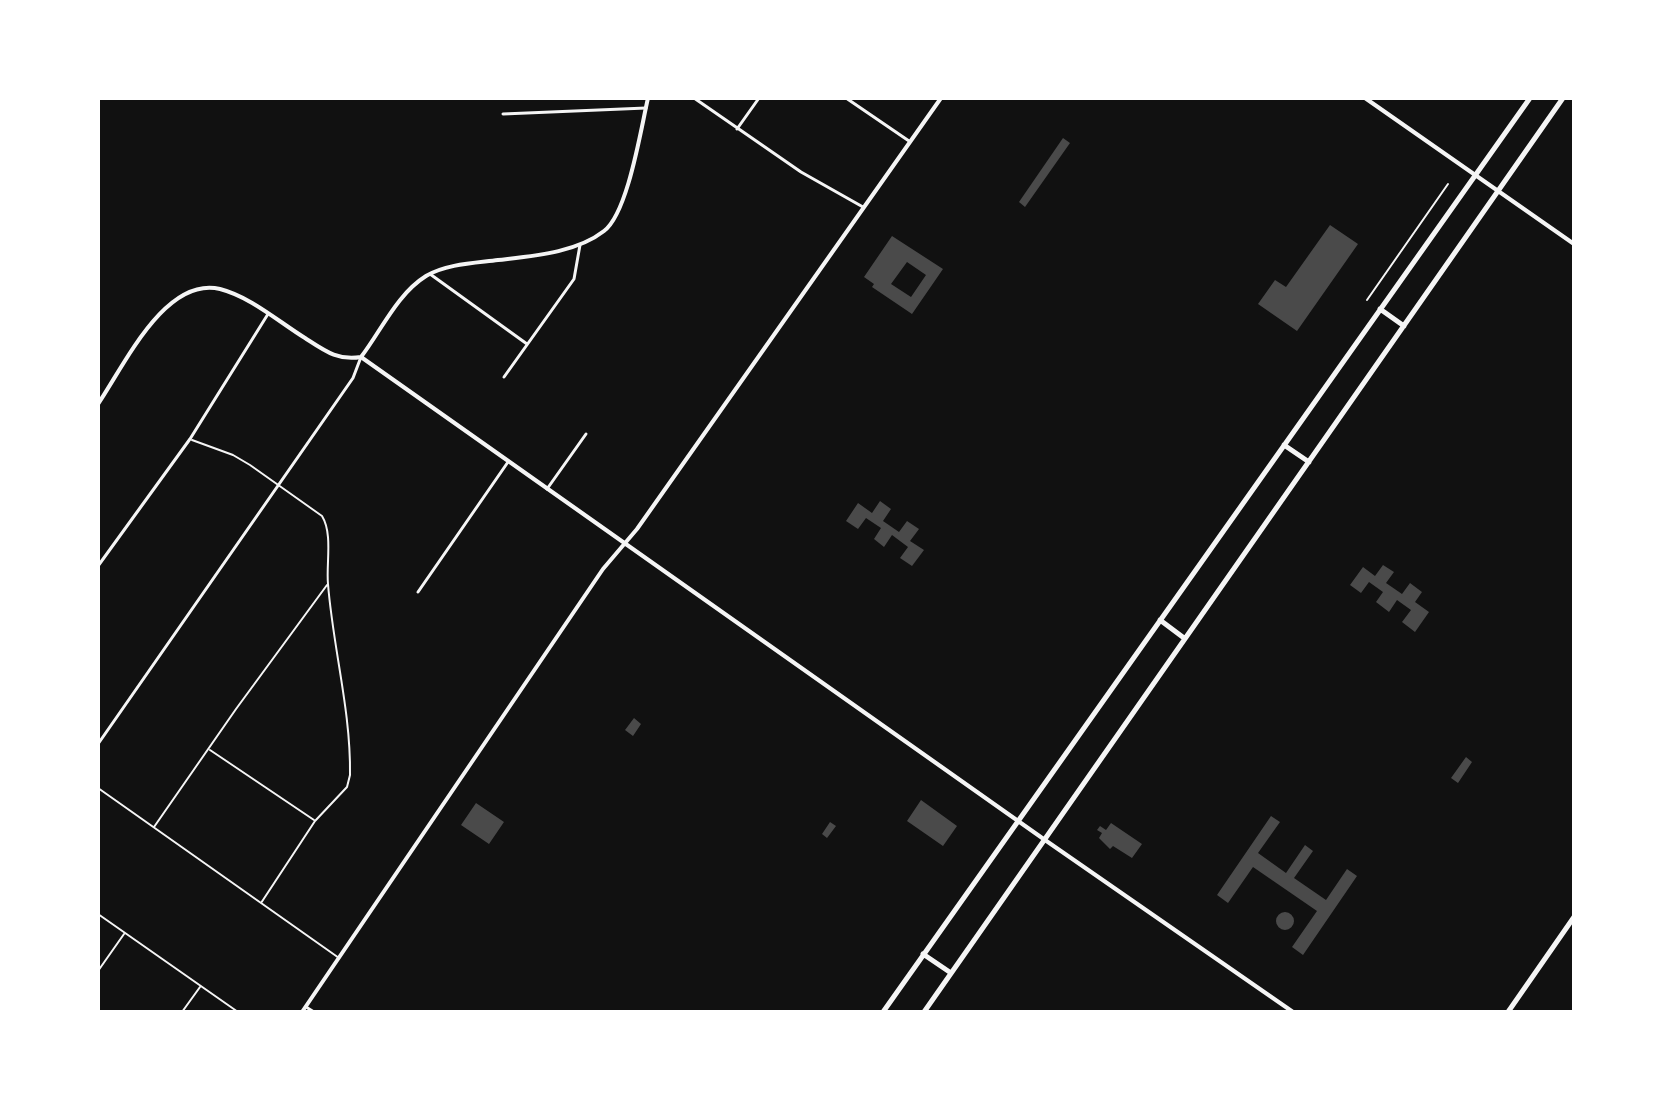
<!DOCTYPE html>
<style>
body{margin:0}
#map{position:relative;width:1672px;height:1110px;overflow:hidden;background:#111;font-family:"DejaVu Sans",sans-serif}
canvas{display:block}
.frame{position:absolute;inset:0;border:100px solid #fff;pointer-events:none}
</style>
<div id="map">
<canvas width="1672" height="1110"></canvas>
<div class="frame"></div>
</div>
<script>
const ctx = document.querySelector('canvas').getContext('2d');
ctx.lineJoin = 'round';
function paint(path, color) { ctx.fillStyle = color; ctx.fill(path, 'evenodd'); }
function stroke(path, color, width, dash) { ctx.strokeStyle = color; ctx.lineWidth = width; ctx.lineCap = dash ? 'butt' : 'round'; ctx.setLineDash(dash || []); ctx.stroke(path); }
paint(new Path2D(`
 M1063,138L1070,143L1025,207L1019,202Z
 M1330,225L1358,244L1297,331L1258,304L1275,280L1286,287Z
 M892,236L943,269L912,314L872,287L874,284L864,277ZM907,262L926,275L911,297L891,284Z
 M880,501L891,509L883,521L899,532L907,521L919,529L910,541L924,550L912,566L900,558L908,547L892,535L884,547L874,539L881,528L866,518L858,529L846,521L858,503L872,513Z
 M1383,565L1394,572L1386,583L1402,594L1410,583L1422,592L1415,602L1429,612L1415,632L1402,622L1411,610L1397,600L1389,612L1376,602L1383,592L1369,582L1361,593L1350,585L1363,567L1375,576Z
 M634,718L641,724L633,736L625,730Z
 M1466,757L1472,762L1458,783L1451,778Z
 M921,800L957,826L943,846L907,821Z
 M476,803L504,822L489,844L461,825Z
 M1271,816L1280,822L1258,853L1286,873L1305,845L1313,851L1294,878L1326,900L1347,869L1357,876L1303,955L1292,947L1317,911L1253,867L1228,903L1217,895Z
 M830,822L836,826L827,838L822,834Z
 M1111,823L1142,844L1132,858L1113,846L1110,849L1099,838L1102,833L1097,830L1100,826L1106,830Z
 M1276 921a9 9 0 1 1 18 0a9 9 0 1 1-18 0Z`), '#4a4a4a');
stroke(new Path2D(`
 M1367,300L1448,184
 M192,440L233,455L250,465L322,516C333,534 326,564 328,584C333,648 351,711 350,775L347,787L315,821L261,903
 M210,750L314,820
 M98,788L339,958
 M154,827L236,709L327,585
 M98,914L238,1012
 M98,971L124,934
 M182,1012L200,987`), '#f5f5f5', 2);
stroke(new Path2D(`
 M694,98L801,172L863,207
 M846,98L909,141
 M503,114L646,108
 M737,129L759,98
 M430,274L527,344
 M504,377L574,279L580,245
 M547,489L586,434
 M98,566L190,439L268,314
 M418,592L508,462
 M98,744L353,378L361,357
 M306,1007L314,1012`), '#f5f5f5', 3);
stroke(new Path2D(`
 M1365,98L1574,244
 M361,357L1045,840L1293,1012
 M361,357C381,331 397,294 426,276C446,264 475,263 498,260C532,256 576,253 604,231C628,213 641,128 648,98
 M98,404C124,366 165,276 220,289C251,297 279,322 305,338C325,351 338,361 361,357
 M302,1012L603,569L637,529L941,98`), '#f5f5f5', 4);
stroke(new Path2D(`
 M1380,309L1404,326
 M1284,445L1309,462
 M1160,620L1184,638
 M923,954L951,973
 M883,1012L1530,98
 M924,1012L1563,98
 M1508,1012L1574,917`), '#f5f5f5', 5);
</script>
